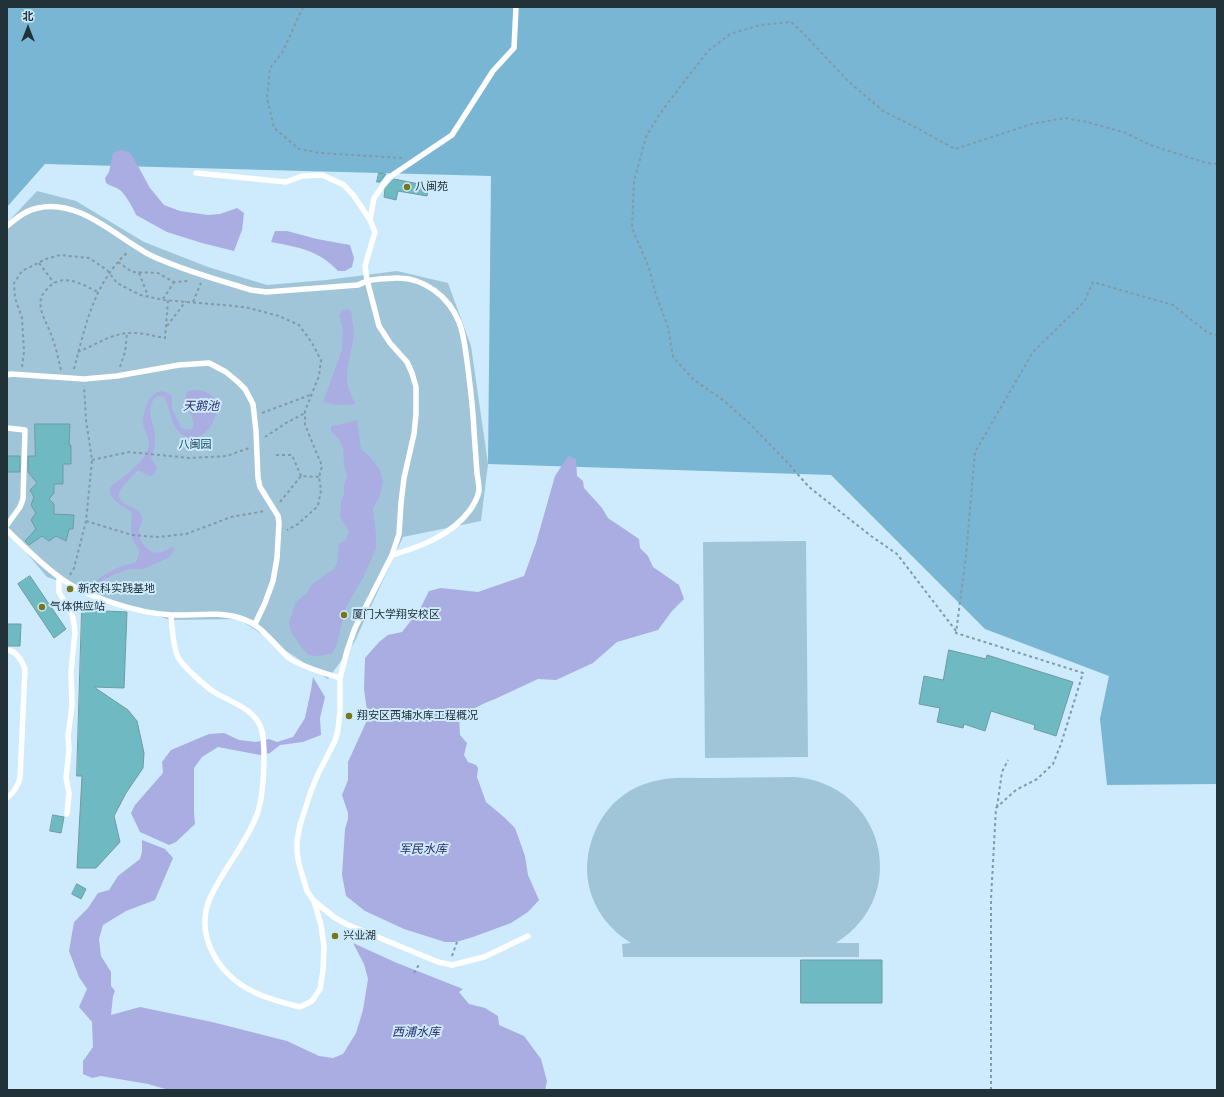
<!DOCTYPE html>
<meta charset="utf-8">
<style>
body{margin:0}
#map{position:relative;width:1224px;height:1097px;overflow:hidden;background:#cdebfc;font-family:Arial,"Noto Sans SC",sans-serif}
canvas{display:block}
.frame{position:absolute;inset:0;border:8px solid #223239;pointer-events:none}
.north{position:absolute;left:8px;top:8px;width:40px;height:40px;-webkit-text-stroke:3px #cdebfc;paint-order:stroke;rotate:0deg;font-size:11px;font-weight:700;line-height:16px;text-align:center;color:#223239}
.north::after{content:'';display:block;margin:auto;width:14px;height:18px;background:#223239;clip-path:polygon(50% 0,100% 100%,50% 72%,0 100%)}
</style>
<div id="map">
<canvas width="1224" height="1097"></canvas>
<div class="frame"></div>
<div class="north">北</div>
</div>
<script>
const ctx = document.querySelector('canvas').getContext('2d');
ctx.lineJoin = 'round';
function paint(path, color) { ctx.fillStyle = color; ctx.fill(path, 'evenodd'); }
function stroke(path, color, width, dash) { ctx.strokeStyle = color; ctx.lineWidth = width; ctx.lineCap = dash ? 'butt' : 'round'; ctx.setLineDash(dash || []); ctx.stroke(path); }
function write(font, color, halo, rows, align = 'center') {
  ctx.font = font + ' Arial,"Noto Sans SC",sans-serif'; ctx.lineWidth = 4; ctx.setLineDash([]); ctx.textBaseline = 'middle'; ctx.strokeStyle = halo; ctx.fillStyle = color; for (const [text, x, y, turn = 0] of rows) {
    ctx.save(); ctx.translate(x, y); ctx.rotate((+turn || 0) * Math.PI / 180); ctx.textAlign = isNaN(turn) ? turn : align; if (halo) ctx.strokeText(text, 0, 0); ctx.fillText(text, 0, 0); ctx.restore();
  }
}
paint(new Path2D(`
 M37,191L76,201L144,242L208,267L267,285L326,280L397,271L448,283L471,346L488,464L481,521L403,537L354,643L328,679L239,619L170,620L47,577L7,530V223Z
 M806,541L808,757L705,758L703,542Z
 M794,777C883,783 913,895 836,943H859V957H623L622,944L631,943C605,927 587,900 587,868C588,829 612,792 651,782C670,776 689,778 709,778C737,778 765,777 794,777Z`), '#a1c5d8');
paint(new Path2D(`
 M7,7H1217V784L1107,785L1100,719L1109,676L985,629L831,475L488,464L491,176L45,164L7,207Z`), '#79b6d4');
paint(new Path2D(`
 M120,150L129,152L133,157L150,188L164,205L180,211L208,215L220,214L237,208L244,213L242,230L234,251L202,243L167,232L136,215C134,209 125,194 120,190C116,187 110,186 106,183L105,178L109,172L113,153Z
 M275,231H287L317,239L350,245L354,258L352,267L345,271H338C319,250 297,247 271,242Z
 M343,310H351L354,335L347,371V384L355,404C343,406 334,405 323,402L342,350L343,331L339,315Z
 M193,390C240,389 207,456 180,433C169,422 171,408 164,397L157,396C142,409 157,426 155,443C155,448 152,453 151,458L156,466L157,469L152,476L147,475L138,470C133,475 120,488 119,494C117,504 134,506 139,512C145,519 141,522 139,529C137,540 149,556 161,552C165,551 168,549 172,547L175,549L168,558L144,569H129L113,575L99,582L94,588L91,585C104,573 118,566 135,563C145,545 135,550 132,537C130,530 132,520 132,512C122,505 107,500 111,486C123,478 143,463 148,449C152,437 142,431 143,420C144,405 155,381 172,396V409L181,427L186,430L192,429C199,417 180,411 187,392Z
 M357,420L361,449L371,458L380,470L383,482L380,495L373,509L376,534V548L364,576L346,607L337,644L332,654L317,656L308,655L302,648L291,632L289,622L296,602L308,592L310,587L315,582L334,569L337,563L339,544L346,540L349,531L340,517L341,502L344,494V485L347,476L344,465L343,449L339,439L331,431V426L342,424Z
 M568,456L576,459L577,476L583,481L584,488L602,508L608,518L639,539L640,548L648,556L653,567L679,585L684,599L672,611L658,630L617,642L593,663L556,680L538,679L495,699L485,703L459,716L460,735L467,743L464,755L468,762L476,765L478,768L477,777L486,802L505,818L515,828L525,856L528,875L539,900L528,912L511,923L473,937L456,942H445L404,929L376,916L365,911L346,896L342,875L345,829L348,819V813L342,795L348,780V762L368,718L364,689L365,658L379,642L388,635L402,632L420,609L429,591L441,588L478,592L524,576L536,543L555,476Z
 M313,677L325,697L320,718L321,735L303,742L280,745L270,753L260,755L218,747L202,757L194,768V813L195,824L176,842L169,845L140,832L131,813L135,805L163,773L162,762L171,750L209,734L224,733L239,740L256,742L269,739L277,742L293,737L305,718L311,690Z
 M142,840L165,849L173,858L155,900L126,911L103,925L99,939L101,956L111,972V986L115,991L113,996L111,1015L140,1007L212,1022L287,1041L319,1056L333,1058L343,1054L356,1033L363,1010L368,979L364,964L353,943L397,963L463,989L459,992L469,1004L485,1008L498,1016L499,1025L524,1036L541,1059L547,1081L545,1090H169L148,1084L101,1076L92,1078L83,1074V1061L93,1047L92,1022L79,1007L87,989L79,977L69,951L74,922L88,908L98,893L109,890L118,876L140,859L142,852Z`), '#a9ade2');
const building = new Path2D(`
 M379,173L386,174L380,182H377Z
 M394,179L429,186L427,196L398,191L396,200L384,197L385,189Z
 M35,424H70L69,445H71V464H63V484H54V493L49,499L54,504V514L74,515L73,529H69L66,541L56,536L49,541L42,536L29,545L25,541L36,529L31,520L36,513L31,505L34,497L30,490L37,483L28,472V456H35Z
 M7,456H20V472H7Z
 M30,576L66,629L54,638L18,584Z
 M82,610L127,612L124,688L94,687L128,710L137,721L144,753L143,768L126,793L114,816L120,842L96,868H77L82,776H77Z
 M7,624H21L20,646H7Z
 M949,650L986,659L987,655L1073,682L1056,736L1034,729L1035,725L991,711L985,731L964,724L963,728L937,722L940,708L919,704L924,676L943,680Z
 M53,815L64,817L61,833L50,831Z
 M77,884L86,889L81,899L72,894Z
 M801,960H882V1003H801Z`);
paint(building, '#6eb9c2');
stroke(building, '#6e9ba0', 1);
stroke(new Path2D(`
 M303,7L282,53L270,68L267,98L274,128L299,149L320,153L402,158
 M118,262L132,272L158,273L174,282L188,281
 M39,263L54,283
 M139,273L148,296
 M163,299L174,282
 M193,302L201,283
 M167,326L186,301
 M78,352C93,346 111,334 128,333C140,332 153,336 165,338L168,300
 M22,367L24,352L22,318L15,298L14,283L22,271L46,259L60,255L89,258L107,270L117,283L140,295L164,300L245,307L279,316L299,325L312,343L321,360L319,376L305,411V425L322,466L319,477L321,490L318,506L298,524L287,530
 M120,367L125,352L127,333
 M74,369C85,327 94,282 128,252
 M61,370C58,358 56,347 52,337C48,324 38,312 41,298C42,294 47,289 50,286C65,273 83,285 98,292
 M262,413L310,395
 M265,437L286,423L305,413
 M276,455H292L301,476
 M92,460L129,452L190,458L227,456L249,448
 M280,502L301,476L319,477
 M86,521L132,535L158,537L186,534L231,517L265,511
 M70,575L74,568L86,521L92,460L86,420L84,386
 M956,631L897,554L871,536L809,487L786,461L748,422L723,400L694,380L673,357L668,327L656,295L649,268L632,228L634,181L646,137L659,115L680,87L708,51L730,34L760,25L791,22L803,33L848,81L883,111L915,127L955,149L1032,124L1065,118L1087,122L1126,133L1150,145L1207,163L1217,164
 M997,807L1002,772L1008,760
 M452,956L457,942
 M414,973L420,963
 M991,1090V899L996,808L1016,790L1037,779L1053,764L1061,744L1083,673L956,633L966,556L975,452L1033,352L1084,302L1093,282L1173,305L1208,333L1217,335`), '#829aa6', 2, [3, 3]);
stroke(new Path2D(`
 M516,7L514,48L493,71L452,135L388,178L374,198L370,220L375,232L365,266L367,280L379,326L390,343L407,362L412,373L416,387V414L414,434L404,478L401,503L399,534L392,555L355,628L347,651L340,678V711L338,730L335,741L318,774L311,791L300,825L297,841V852L299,864L307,891L314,901L334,917L346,924L438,962L452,965L484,957L528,936
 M196,173L286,182L302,176L322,175L344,185L354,196L370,220
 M7,226C17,218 26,210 38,208C76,199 111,232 140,249C147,254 156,258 164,261C192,273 222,281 251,290L266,292L358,285C370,278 382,279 396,278C424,277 449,297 459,322C464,334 465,348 467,361C470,384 473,407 474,431C475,445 476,459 477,473C478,479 479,486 479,491C478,497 473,506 470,510C452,535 420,547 392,555
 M7,375L11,374L84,379L117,376L179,365L209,363L226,372L238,382L245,389L253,404L256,431L258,478L260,487L278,516L279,523L277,558L273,581L265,603L255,624
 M7,428L25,430L23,499L20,507L7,525
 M7,530C24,547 40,563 59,577C85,597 138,613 171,615C194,616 217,611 240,618C259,624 267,636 280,649C284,653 287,657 292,660C306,668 324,673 340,678
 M59,577V592L73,617L75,632L71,672L72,705L68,736L69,749L66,778L69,793L67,814
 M171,615C172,627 173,649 179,659C186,669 204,685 214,692C230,702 257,709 262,731C266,751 264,798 256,817C245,845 224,868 211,896C193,934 218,975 254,992C268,999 284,1003 300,1007L312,1001L320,989L323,971L324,946L321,925L314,901
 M7,650C16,651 22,661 25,669L20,778C18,787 14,792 7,798`), '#fff', 5.5);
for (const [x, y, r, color] of [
 [407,187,4,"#7b7519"],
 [70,589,4,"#7b7519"],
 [42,607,4,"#7b7519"],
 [344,615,4,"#7b7519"],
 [349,716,4,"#7b7519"],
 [335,936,4,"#7b7519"]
]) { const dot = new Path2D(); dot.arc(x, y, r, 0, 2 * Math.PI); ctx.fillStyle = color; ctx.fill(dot); stroke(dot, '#cdebfc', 1.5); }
write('11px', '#223239', '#cdebfc', [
 ["八闽苑",415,187],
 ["新农科实践基地",78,589],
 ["气体供应站",50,607],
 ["厦门大学翔安校区",352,615],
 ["翔安区西埔水库工程概况",357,716],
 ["兴业湖",343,936]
], 'left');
write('11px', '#0a3f54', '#cdebfc', [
 ["八闽园",195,445]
]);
write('italic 12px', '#2f2d6c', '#cdebfc', [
 ["天鹅池",201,407],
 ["军民水库",423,850],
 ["西浦水库",416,1033]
]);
</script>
